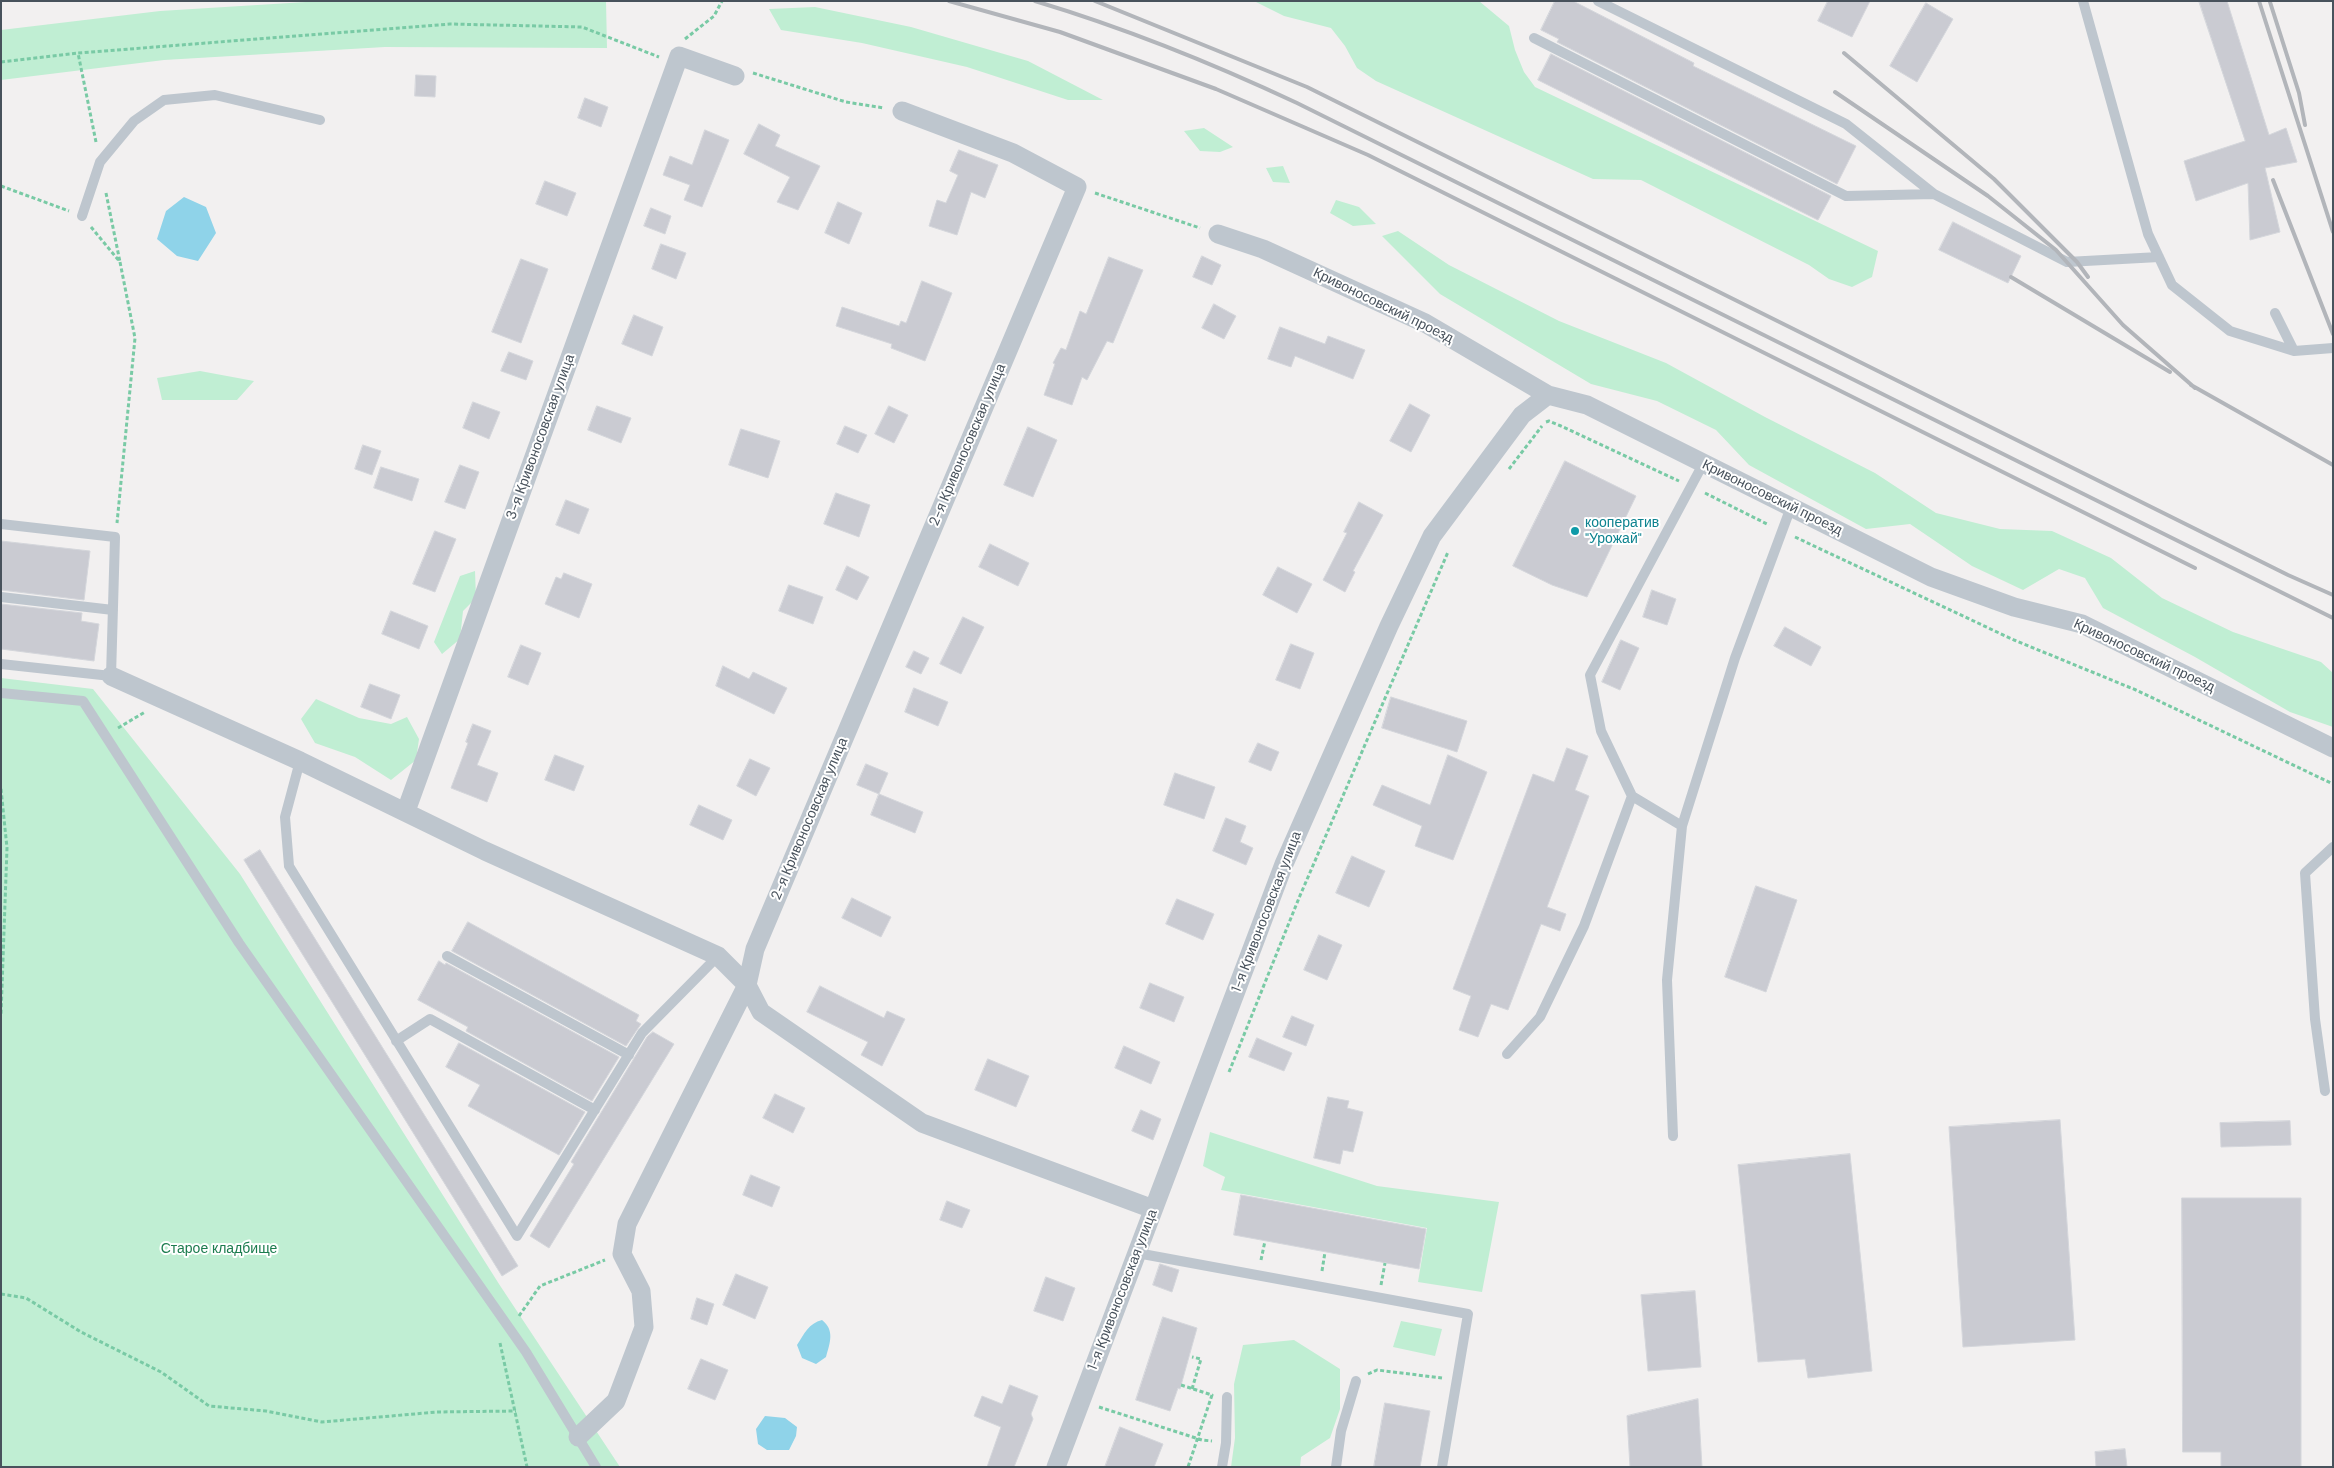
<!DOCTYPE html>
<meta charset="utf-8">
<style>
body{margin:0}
#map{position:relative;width:2334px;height:1468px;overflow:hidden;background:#f2f0f0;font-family:"DM Sans",sans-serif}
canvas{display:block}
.frame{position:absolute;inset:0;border:2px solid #48525c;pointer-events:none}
</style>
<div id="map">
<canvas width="2334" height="1468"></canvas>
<div class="frame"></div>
</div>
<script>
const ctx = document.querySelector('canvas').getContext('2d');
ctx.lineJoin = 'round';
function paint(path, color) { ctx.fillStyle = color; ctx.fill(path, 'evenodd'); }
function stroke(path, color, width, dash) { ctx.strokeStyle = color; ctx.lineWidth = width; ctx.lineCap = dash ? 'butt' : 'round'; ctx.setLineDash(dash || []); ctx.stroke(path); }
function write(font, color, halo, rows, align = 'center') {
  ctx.font = font + ' "DM Sans",sans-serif'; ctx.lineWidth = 4; ctx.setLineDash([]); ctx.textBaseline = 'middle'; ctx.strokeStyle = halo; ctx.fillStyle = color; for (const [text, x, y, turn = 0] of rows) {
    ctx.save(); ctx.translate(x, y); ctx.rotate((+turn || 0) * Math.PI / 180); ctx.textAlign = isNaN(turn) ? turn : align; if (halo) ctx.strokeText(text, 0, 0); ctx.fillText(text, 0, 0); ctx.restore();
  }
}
paint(new Path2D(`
 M322,1H606L607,48L385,47L164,60L1,80V30L160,11Z
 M1254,1H1479L1509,26L1515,50L1524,72L1535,87L1878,251L1872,277L1852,287L1829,279L1809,265L1641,180L1593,179L1376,81L1357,68L1345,46L1331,28L1284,16Z
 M815,7L911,27L1028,61L1103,100H1068L967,67L862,43L781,30L769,9Z
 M1204,128L1233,147L1220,152L1200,151L1184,131Z
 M1283,166L1290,183L1273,182L1266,168Z
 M1336,200L1359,207L1376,224L1353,226L1330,213Z
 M1398,231L1449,265L1559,321L1666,363L1765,417L1875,473L1936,513L2000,529L2052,531L2111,558L2162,598L2233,632L2321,662L2333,673V727L2290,712L2195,657L2103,608L2085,578L2059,569L2023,590L1972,566L1910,524L1866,529L1749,465L1716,430L1657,401L1591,384L1440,294L1382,236Z
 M200,371L254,381L237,400H162L157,378Z
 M475,571L476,598L463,611L460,639L442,654L434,642L460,576Z
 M1,678L93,689L240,874L499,1284L620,1467H1Z
 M316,699L359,718L391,724L407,717L419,739L416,760L391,780L355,757L315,743L301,719Z
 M1210,1132L1377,1186L1499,1202L1482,1292L1418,1282L1427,1228L1221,1190L1225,1177L1203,1166Z
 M1401,1321L1442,1329L1435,1356L1393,1347Z
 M1294,1340L1340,1369V1409L1330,1438L1301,1457L1300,1467H1231L1235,1438L1234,1384L1243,1345Z`), '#c0eed3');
paint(new Path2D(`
 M184,197L206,207L216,233L198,261L177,256L157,239L166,211Z
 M822,1320C835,1330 830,1343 826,1357L816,1364L802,1358L797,1345C804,1334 809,1323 822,1320Z
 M765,1416L785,1418L797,1427L796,1436L789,1450H767L758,1444L756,1429Z`), '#8fd3e9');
const building = new Path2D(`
 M1555,1H1573L1694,63L1693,66L1856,146L1837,184L1557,42L1559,39L1541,30Z
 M1828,1H1870L1852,37L1818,21Z
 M2199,1H2227L2269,135L2286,128L2297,162L2265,168L2280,232L2250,240L2248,183L2196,201L2184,161L2245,141Z
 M1926,3L1953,19L1917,82L1890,66Z
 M1551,54L1831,196L1818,220L1538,80Z
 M416,75L436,76L435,97L415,96Z
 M585,98L608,107L601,127L578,118Z
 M759,124L780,135L775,146L820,166L798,210L777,202L790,177L744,154Z
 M705,130L729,140L702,207L684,200L690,185L663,175L670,156L692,165Z
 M959,150L998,165L985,198L971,192L957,235L929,226L937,200L946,203L958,175L950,171Z
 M545,181L576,193L567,216L536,204Z
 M838,202L862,213L849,244L825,233Z
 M651,208L671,216L665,234L644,226Z
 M1953,222L2021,256L2008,283L1939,250Z
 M661,244L686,253L676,279L652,269Z
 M1202,256L1221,265L1212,285L1193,277Z
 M1109,257L1143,270L1113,343L1107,341L1087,380L1082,377L1072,405L1044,395L1055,364L1053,363L1061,348L1066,350L1080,311L1086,314Z
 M521,259L548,269L521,343L492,332Z
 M922,281L952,293L925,361L891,348L892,344L836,326L842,307L899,326L901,321L906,323Z
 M1214,304L1236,316L1224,339L1202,328Z
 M634,315L663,327L652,356L622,344Z
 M1280,327L1325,344L1328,336L1365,350L1353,379L1295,356L1291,367L1268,359Z
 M509,352L533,361L526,380L501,371Z
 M473,402L500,412L489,439L463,428Z
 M1410,404L1430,415L1411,452L1390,441Z
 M597,406L631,418L621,443L588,430Z
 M889,406L908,415L894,443L875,434Z
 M845,426L867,435L858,453L837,444Z
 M1028,427L1057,440L1033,497L1004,485Z
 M741,429L780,441L768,478L729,465Z
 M363,445L381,451L372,475L355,469Z
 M1565,461L1636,496L1587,597L1552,585L1513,566Z
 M460,465L479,472L465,509L445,502Z
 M381,467L419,479L412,501L374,488Z
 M836,493L870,505L859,537L824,524Z
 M566,500L589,509L579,534L556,525Z
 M1359,502L1383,515L1353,571L1355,572L1345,592L1323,580L1347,533L1344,532Z
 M435,531L456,539L435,592L413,584Z
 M1,541L90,551L84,600L1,590Z
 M990,544L1029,563L1018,586L979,567Z
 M847,566L869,577L857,600L836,590Z
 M1278,567L1312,584L1297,613L1263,595Z
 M564,573L592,584L579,618L545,604L556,577L561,579Z
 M789,585L823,597L813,624L779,611Z
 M1652,590L1676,599L1667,625L1643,617Z
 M1,604L82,613L81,621L99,624L94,661L1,649Z
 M391,611L428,626L419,649L382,634Z
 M963,617L984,627L961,674L940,664Z
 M1785,627L1821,647L1811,666L1774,646Z
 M1621,640L1639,648L1620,690L1602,682Z
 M1291,644L1314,653L1300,689L1276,680Z
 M521,645L541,653L528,685L508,677Z
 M914,651L929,658L921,674L906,667Z
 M723,666L749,679L753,672L787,688L774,714L716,686Z
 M370,684L400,695L391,719L361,707Z
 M914,688L948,702L938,726L905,712Z
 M1391,697L1467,721L1457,752L1382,728Z
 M473,724L491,731L477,765L498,773L487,802L451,788L468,743L466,742Z
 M1258,743L1279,752L1271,771L1249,762Z
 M1567,748L1588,756L1575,790L1589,796L1547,907L1566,914L1560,931L1541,924L1508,1010L1491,1004L1478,1037L1459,1030L1471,996L1453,989L1533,774L1554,782Z
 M555,755L584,766L574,791L545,780Z
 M1448,755L1487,772L1453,860L1415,846L1422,826L1373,805L1382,785L1430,805Z
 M750,759L770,768L756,796L737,786Z
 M866,764L888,773L879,794L857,785Z
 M1175,773L1215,787L1204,819L1164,805Z
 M879,794L923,812L915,833L871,815Z
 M699,805L732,820L723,840L690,825Z
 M1226,818L1246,826L1240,842L1253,848L1246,865L1213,851Z
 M260,850L518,1266L502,1276L244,860Z
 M1352,856L1385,871L1369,907L1336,893Z
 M1756,886L1797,900L1766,992L1725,977Z
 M852,898L891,917L881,937L842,918Z
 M1177,899L1214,914L1203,940L1166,924Z
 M468,922L639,1015L636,1021L641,1024L626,1046L452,951Z
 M1319,935L1342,945L1327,980L1304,970Z
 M439,961L445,965L446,963L619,1057L592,1101L466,1031L468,1027L418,1000Z
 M1150,983L1184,997L1174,1022L1140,1008Z
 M820,986L884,1018L887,1011L905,1019L882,1066L861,1055L868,1042L807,1012Z
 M1292,1016L1314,1025L1306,1046L1283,1037Z
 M653,1032L674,1044L549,1248L530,1236L574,1164L571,1162L647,1037Z
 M1257,1038L1292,1053L1284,1071L1249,1057Z
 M459,1043L585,1112L559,1155L468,1106L480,1085L446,1067Z
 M1124,1046L1160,1062L1151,1084L1115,1068Z
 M988,1059L1029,1076L1016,1107L975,1090Z
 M775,1094L805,1108L793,1133L763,1118Z
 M1328,1097L1349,1101L1347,1108L1363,1112L1353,1152L1343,1150L1340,1164L1314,1158Z
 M1141,1110L1161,1119L1153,1140L1132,1131Z
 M2060,1120L2075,1340L1963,1347L1949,1127Z
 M2290,1121L2291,1145L2221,1147L2220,1123Z
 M1850,1154L1872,1371L1808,1378L1805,1359L1758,1362L1738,1165Z
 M751,1175L780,1187L772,1207L743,1195Z
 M1241,1195L1426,1229L1419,1269L1234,1235Z
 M2182,1198H2301V1467H2221V1452H2183Z
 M947,1201L970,1210L962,1228L940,1220Z
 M1160,1264L1179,1270L1172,1292L1153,1285Z
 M736,1274L768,1287L755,1319L723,1305Z
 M1046,1277L1075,1288L1063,1321L1034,1311Z
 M1695,1291L1701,1367L1648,1371L1641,1295Z
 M697,1298L714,1304L707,1325L691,1319Z
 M1163,1317L1197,1328L1180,1389L1178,1388L1170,1411L1136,1400Z
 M701,1359L728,1370L715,1400L688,1389Z
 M1010,1385L1038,1396L1031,1414L1033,1419L1014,1467H987L1001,1427L974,1416L982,1396L1002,1404Z
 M1698,1399L1702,1467H1630L1627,1416Z
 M1385,1403L1430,1411L1420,1467H1374Z
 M1120,1427L1163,1444L1154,1467H1105Z
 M2125,1449L2127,1467H2096L2095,1452Z`);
paint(building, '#cacbd2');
stroke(building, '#d4d6db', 1);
stroke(new Path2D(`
 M685,39L714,16L722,1
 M1,62L78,53
 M753,73L846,102L884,108
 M96,142L78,53L450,24L582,27L659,57
 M1,186L69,211
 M106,193L120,262
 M1095,193L1200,228
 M91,227L120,262L135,338L117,523
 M1546,422L1549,421L1561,426L1679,481
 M1509,469L1542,426
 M1705,493L1769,525
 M1795,537L2014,640L2136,690L2333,784
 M118,728L145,712
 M1,789L7,848L1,1015
 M1229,1072L1299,898L1448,552
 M1261,1260L1265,1241
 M1322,1271L1325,1252
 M1381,1285L1385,1263
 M1,1294L26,1298L81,1332L161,1372L209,1406L266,1411L322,1422L437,1412L516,1411
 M519,1316L540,1286L605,1260
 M500,1343L527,1467
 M1368,1374L1377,1370L1442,1378
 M1181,1385L1212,1395L1188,1467
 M1192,1389L1201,1359L1192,1357
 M1099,1407L1202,1440L1212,1441`), '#79caa5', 3, [4, 2.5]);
stroke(new Path2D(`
 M1598,1L1846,124L1934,194L2067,262L2159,257
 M2083,1L2148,234L2172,285L2230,331L2294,351L2333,348
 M1534,38L1846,196L1934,194
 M82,216L100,162L134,121L164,100L215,95L320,120
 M2275,313L2294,351
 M1,524L115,537L111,676L1,664
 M1,597L113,610
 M1,693L83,701L239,943L526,1352L596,1467
 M300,761L285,817L289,866L517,1236L642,1033L718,956
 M1682,826L1632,796L1601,731L1590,675L1703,464
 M447,956L629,1055
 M396,1041L430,1019L595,1110
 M1507,1054L1540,1017L1584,926L1632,796
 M2325,1091L2315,1019L2305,873L2333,847
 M1673,1136L1667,980L1682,826L1735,658L1791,507
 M1137,1253L1468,1314L1442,1467
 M1222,1467L1226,1443L1227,1397
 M1336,1467L1341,1431L1356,1381`), '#bec6ce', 10);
stroke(new Path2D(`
 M1218,234L1263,249L1425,323L1548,395L1587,405L1931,577L2014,607L2082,624L2333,748
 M111,676L300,761L485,851L718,956L747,985L761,1012L922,1123L1153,1209
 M406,811L679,56L735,76
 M578,1437L616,1401L644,1327L641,1291L622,1254L627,1224L747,985L755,949L1077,187L1013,153L902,111
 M1056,1467L1284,864L1389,626L1432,536L1522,415L1548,395`), '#bec6ce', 19);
stroke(new Path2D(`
 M949,1L1060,32L1216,89L1368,155L2195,568
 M1035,1C1125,28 1212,63 1297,103L2333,618
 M1095,1L1307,87L2288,575L2333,595
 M2259,1L2333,232
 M2270,2L2299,93L2305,125
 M1844,53L1994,179L2077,262L2088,277
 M1835,92L1988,196L2056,250L2123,325L2195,388
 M2273,180L2333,334
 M2011,277L2170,372
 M2191,385L2333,465`), '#b2b5ba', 4);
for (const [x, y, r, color] of [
 [1575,531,5,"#0f9aa8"]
]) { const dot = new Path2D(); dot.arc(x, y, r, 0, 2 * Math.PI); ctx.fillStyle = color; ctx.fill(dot); stroke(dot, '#fff', 2); }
write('14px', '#48525c', '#fff', [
 ["Кривоносовский проезд",1383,306,26],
 ["3-я Кривоносовская улица",541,437,-70],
 ["2-я Кривоносовская улица",968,445,-67],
 ["Кривоносовский проезд",1772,498,26],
 ["Кривоносовский проезд",2144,656,25],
 ["2-я Кривоносовская улица",810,819,-67],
 ["1-я Кривоносовская улица",1267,912,-69],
 ["1-я Кривоносовская улица",1123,1290,-69]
]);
write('14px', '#0d838f', '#fff', [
 ["кооператив",1585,523],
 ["\"Урожай\"",1585,539]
], 'left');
write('14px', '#1b7c4e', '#fff', [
 ["Старое кладбище",219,1249]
]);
</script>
